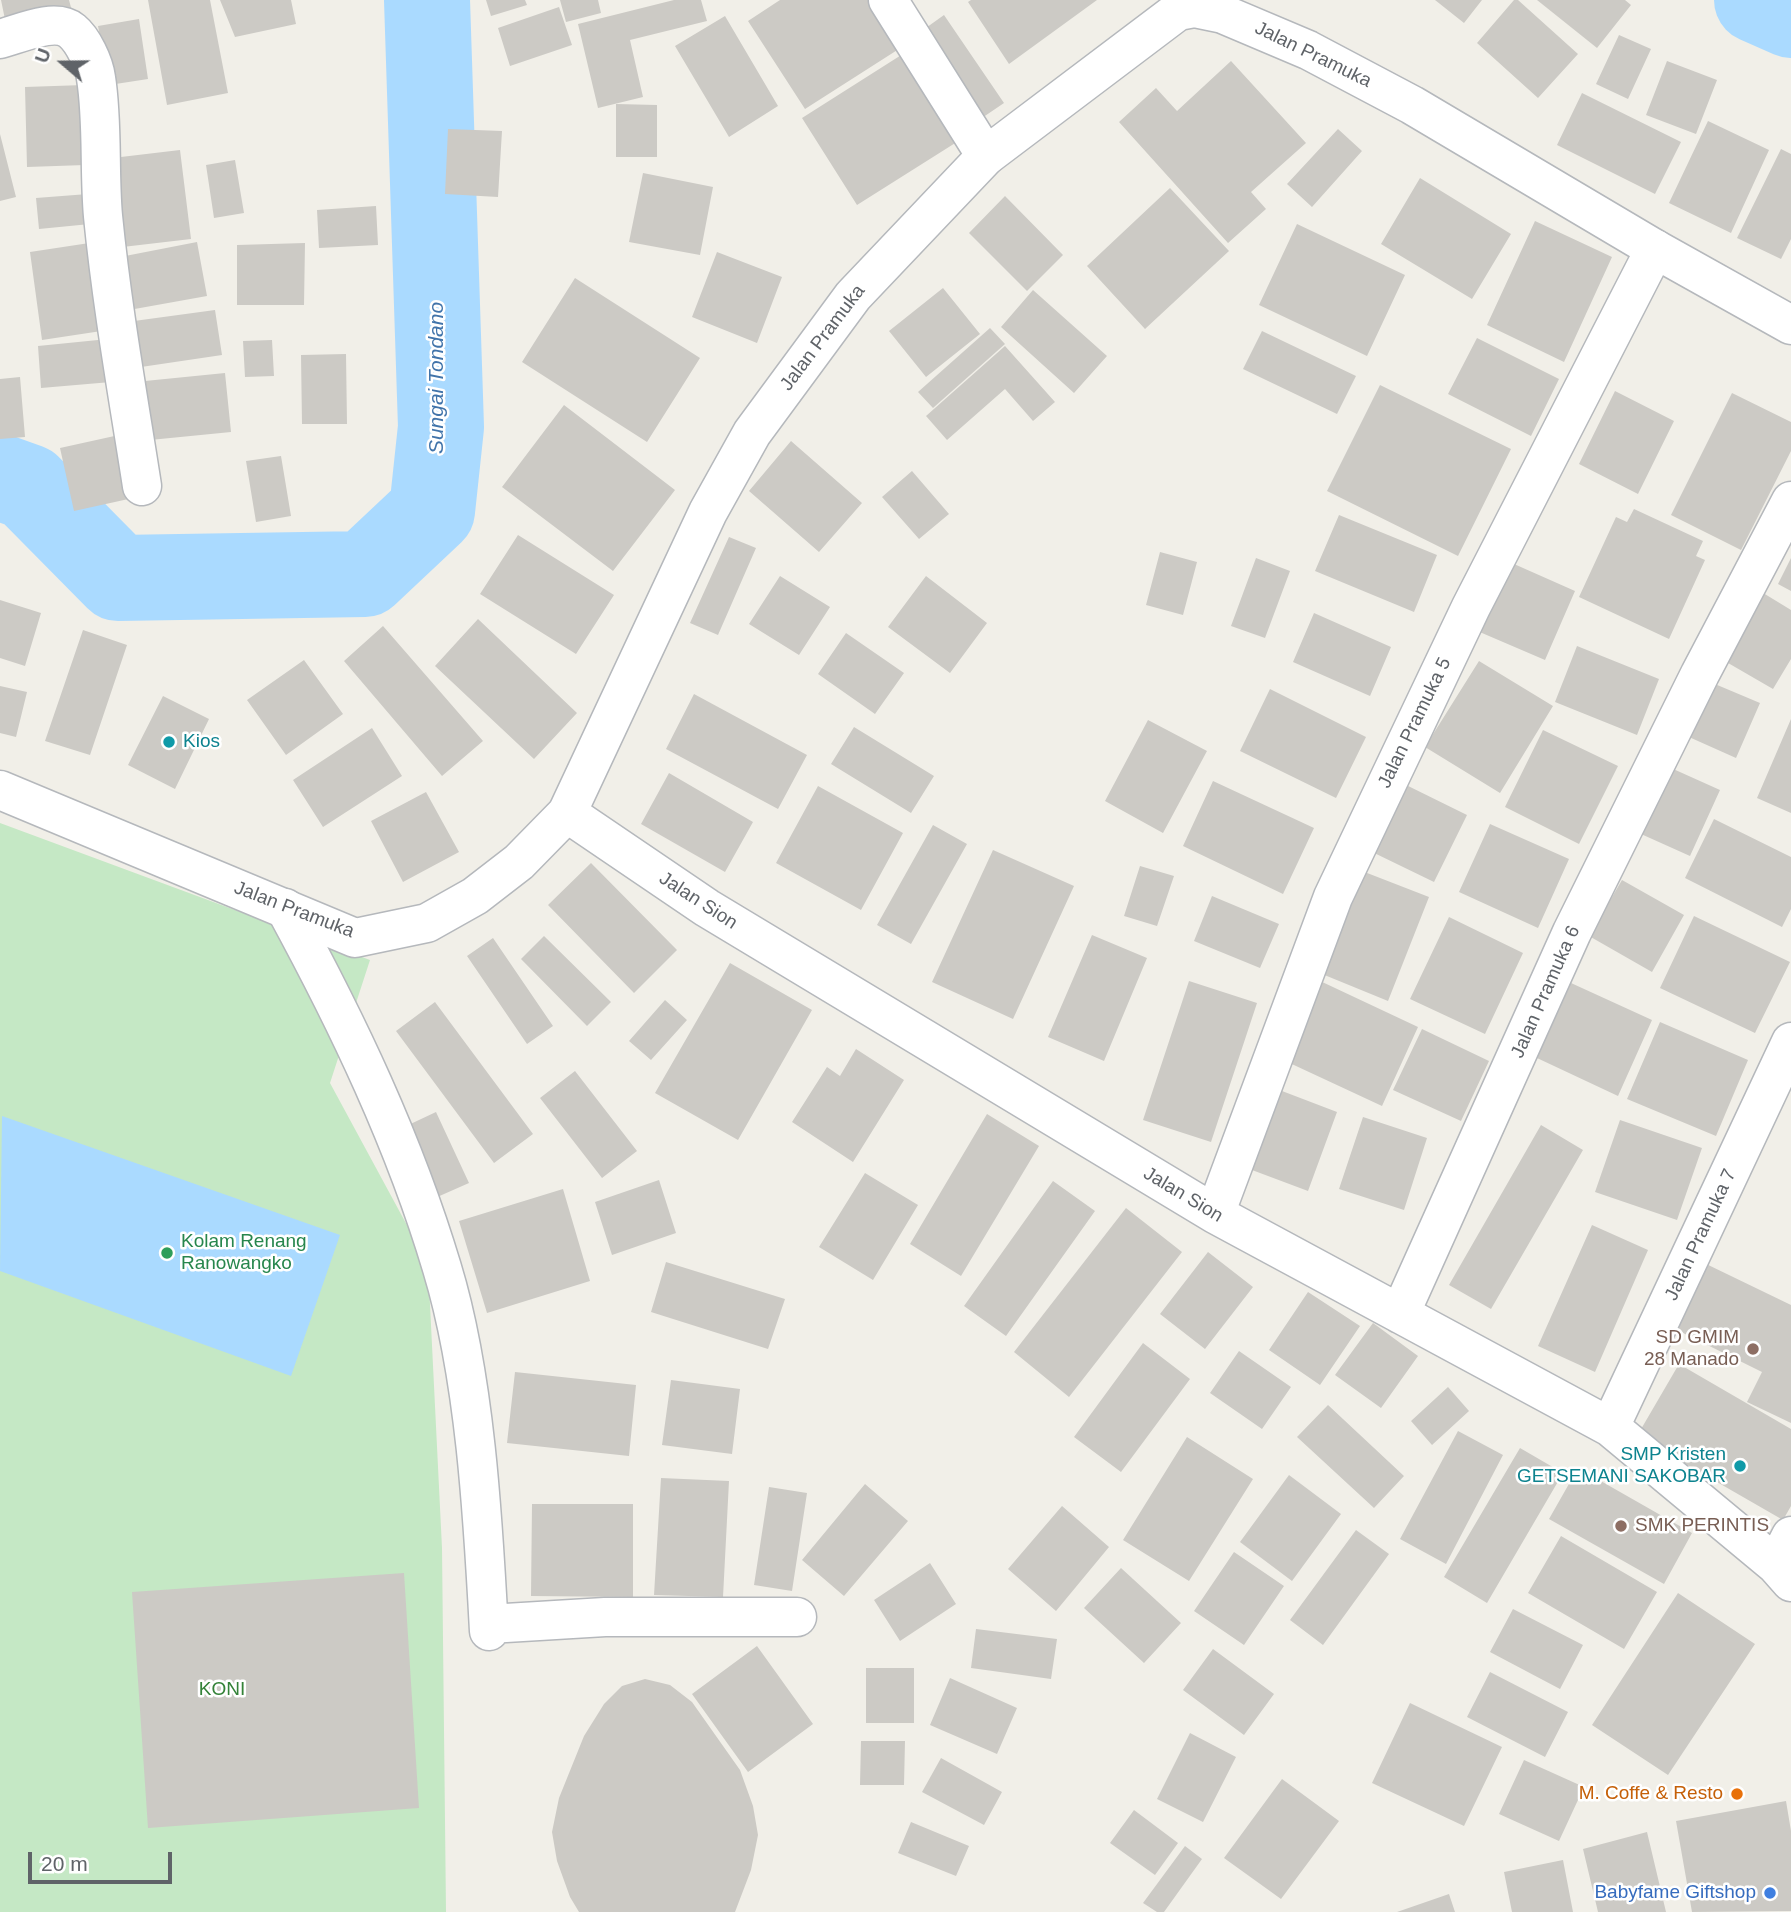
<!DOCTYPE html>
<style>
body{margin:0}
#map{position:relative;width:1791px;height:1912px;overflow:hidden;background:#f1efe8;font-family:Helvetica,sans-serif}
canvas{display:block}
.north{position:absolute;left:28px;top:28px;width:70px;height:70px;-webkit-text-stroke:5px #fff;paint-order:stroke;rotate:290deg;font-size:19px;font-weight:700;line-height:28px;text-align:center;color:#5f6368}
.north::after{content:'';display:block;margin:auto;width:24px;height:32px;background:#5f6368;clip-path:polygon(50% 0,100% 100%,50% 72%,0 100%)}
.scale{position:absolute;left:28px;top:1852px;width:144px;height:32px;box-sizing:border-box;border:4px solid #5f6368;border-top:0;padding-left:9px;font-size:21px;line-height:24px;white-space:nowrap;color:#5f6368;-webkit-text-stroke:5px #fff;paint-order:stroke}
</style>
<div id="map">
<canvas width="1791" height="1912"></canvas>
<div class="north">U</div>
<div class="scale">20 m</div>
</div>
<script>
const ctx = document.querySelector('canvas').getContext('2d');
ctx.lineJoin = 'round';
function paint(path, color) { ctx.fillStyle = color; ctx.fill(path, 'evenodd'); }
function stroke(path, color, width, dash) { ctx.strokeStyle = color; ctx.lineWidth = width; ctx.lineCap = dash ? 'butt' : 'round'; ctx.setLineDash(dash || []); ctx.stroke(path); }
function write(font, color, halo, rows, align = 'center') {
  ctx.font = font + ' Helvetica,sans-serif'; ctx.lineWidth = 5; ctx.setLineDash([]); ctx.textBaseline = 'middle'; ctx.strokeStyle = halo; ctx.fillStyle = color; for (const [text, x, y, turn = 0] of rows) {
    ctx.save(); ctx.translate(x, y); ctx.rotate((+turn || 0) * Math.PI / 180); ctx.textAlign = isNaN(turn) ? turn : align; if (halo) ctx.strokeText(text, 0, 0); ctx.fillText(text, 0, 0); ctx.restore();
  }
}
paint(new Path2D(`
 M0,823L370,960L330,1083L428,1264L442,1548L446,1912H0Z`), '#c5e8c5');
paint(new Path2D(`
 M2,1116L340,1235L291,1376L0,1271Z`), '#aadaff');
stroke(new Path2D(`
 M1757,0L1791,15
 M0,477L28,487L118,578L365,574L432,511L441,427L427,0`), '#aadaff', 86);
paint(new Path2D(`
 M1,0H69L74,19L8,34Z
 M148,0H210L228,93L167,105Z
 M220,0H291L296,24L235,37Z
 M486,0H525L527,5L491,16Z
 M560,0H598L601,13L566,22Z
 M674,0H701L707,21L630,40L643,97L598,108L578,24Z
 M780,0H872L902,47L805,109L748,21Z
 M971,0H1097L1009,64L968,2Z
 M1435,0H1482L1464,23Z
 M1514,0H1518L1578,54L1538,98L1477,43Z
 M1537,0H1625L1631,5L1597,48Z
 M559,7L572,45L510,66L498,28Z
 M944,15L1004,103L976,122L916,35Z
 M725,16L778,106L729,137L675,46Z
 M139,19L148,79L109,85L98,26Z
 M1619,35L1651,49L1628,99L1596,84Z
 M906,52L960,140L857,205L802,118Z
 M1231,61L1306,143L1251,192L1266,209L1228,243L1119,122L1156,88L1177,111Z
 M1667,61L1717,80L1696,134L1646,115Z
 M84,85L85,165L27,167L25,87Z
 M1582,93L1681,142L1655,194L1557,145Z
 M616,104L657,105V157H616Z
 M1708,121L1769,150L1731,233L1669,203Z
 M448,129L502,131L498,197L445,194Z
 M1338,129L1362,151L1312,207L1287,184Z
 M0,134L16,197L0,201Z
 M1781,149L1791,154V239L1781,259L1737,238Z
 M180,150L191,239L114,248L104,159Z
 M235,160L244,213L214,218L206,165Z
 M643,173L713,187L700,255L629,242Z
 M1420,178L1511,234L1472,299L1381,244Z
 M1170,188L1229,251L1145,329L1087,266Z
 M88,194L90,224L39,229L36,198Z
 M1005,196L1063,255L1027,291L969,233Z
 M376,206L378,245L319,248L317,210Z
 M1535,221L1612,257L1564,362L1487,325Z
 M1297,224L1405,275L1367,356L1259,305Z
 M96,242L108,330L42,340L30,252Z
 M197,242L207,296L129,310L120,257Z
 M305,243L304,305H237V245Z
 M717,252L782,277L757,343L692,317Z
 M575,278L700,358L647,442L522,362Z
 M943,288L980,334L926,377L889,331Z
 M1033,290L1107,356L1074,393L1001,327Z
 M215,310L222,355L141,367L134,321Z
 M990,328L1005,344L933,408L918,392Z
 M1262,331L1356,376L1337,414L1243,369Z
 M1477,338L1559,379L1531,436L1448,394Z
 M108,339L111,382L41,388L38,346Z
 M272,340L274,376L245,377L243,341Z
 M1005,346L1055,402L1033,421L1005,389L947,440L926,416Z
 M346,354L347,424H302L301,355Z
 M225,373L231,432L150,440L145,381Z
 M20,377L25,437L0,439V379Z
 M1380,385L1511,449L1458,556L1327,491Z
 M1615,391L1674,421L1638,494L1579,464Z
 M1732,393L1791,422V451L1741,550L1671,515Z
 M564,405L675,490L613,571L502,487Z
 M119,435L133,498L74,511L60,448Z
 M791,441L862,503L819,552L749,491Z
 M281,456L291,516L256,522L246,461Z
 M912,471L949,514L919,539L882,497Z
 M1634,509L1703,541L1696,556L1705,560L1669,639L1579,597L1616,517L1627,522Z
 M1339,515L1437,555L1414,612L1315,571Z
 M518,535L614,595L576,654L480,594Z
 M729,537L756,548L718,635L690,623Z
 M1160,552L1197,562L1183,615L1146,605Z
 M1256,558L1290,571L1265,638L1231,626Z
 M1791,558V591L1778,584Z
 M1505,560L1575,591L1545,660L1475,630Z
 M780,576L830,607L799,655L749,624Z
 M926,576L987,623L950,673L888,627Z
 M1755,588L1791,610V659L1773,689L1716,656Z
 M0,600L41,613L25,666L0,658Z
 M1314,613L1391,647L1370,696L1293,662Z
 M478,619L577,713L534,759L435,666Z
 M383,626L483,741L442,776L344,661Z
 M83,630L127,645L90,755L45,741Z
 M846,633L904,673L875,714L818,674Z
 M1577,646L1659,679L1637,735L1555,702Z
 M304,660L343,714L286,755L247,700Z
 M1479,661L1553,706L1500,793L1425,747Z
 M1703,679L1760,703L1736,758L1680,733Z
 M0,686L27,692L16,737L0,733Z
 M1270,689L1366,737L1336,798L1240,751Z
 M694,694L807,755L778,809L666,749Z
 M163,696L209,719L175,789L128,765Z
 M1791,719V813L1757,798Z
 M1148,720L1207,751L1163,833L1105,801Z
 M854,727L934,776L911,813L831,764Z
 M372,728L402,776L323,827L293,780Z
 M1543,730L1618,766L1579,844L1505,807Z
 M1671,768L1720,790L1690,856L1641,834Z
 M669,773L753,822L725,872L641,824Z
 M1213,781L1314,828L1283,894L1183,846Z
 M1398,781L1467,815L1434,882L1366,849Z
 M818,786L903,833L861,910L776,863Z
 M426,792L459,852L403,882L371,821Z
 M1714,819L1791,857V909L1782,927L1685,878Z
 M1490,824L1569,859L1538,928L1459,892Z
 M933,825L967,844L911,944L877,925Z
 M993,850L1074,886L1013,1019L932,982Z
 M591,863L677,950L634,993L548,905Z
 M1140,866L1174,876L1157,926L1124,916Z
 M1362,871L1429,897L1388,1001L1322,974Z
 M1622,880L1684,915L1652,972L1589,936Z
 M1212,896L1279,924L1260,968L1194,941Z
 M1694,916L1790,962L1755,1033L1660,988Z
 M1449,917L1523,953L1485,1034L1410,999Z
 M1092,935L1147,958L1104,1061L1048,1037Z
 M544,936L611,1002L587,1026L521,959Z
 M493,938L553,1026L527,1044L467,956Z
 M730,963L812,1010L738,1140L655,1093Z
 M1318,980L1418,1027L1382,1106L1281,1059Z
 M1189,981L1257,1003L1211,1142L1143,1120Z
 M1571,983L1652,1020L1618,1096L1537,1058Z
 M665,1000L687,1020L651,1060L629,1041Z
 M435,1002L533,1134L494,1163L396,1031Z
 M1660,1022L1748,1060L1716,1136L1627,1099Z
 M1422,1029L1489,1061L1461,1121L1393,1090Z
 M856,1049L904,1080L853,1162L792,1122L827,1067L840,1076Z
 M575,1071L637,1151L602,1178L540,1098Z
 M1282,1091L1337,1112L1308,1191L1252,1170Z
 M436,1112L469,1183L435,1198L402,1128Z
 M987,1114L1039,1146L961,1276L910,1244Z
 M1363,1117L1427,1138L1404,1210L1339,1189Z
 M1620,1120L1702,1148L1677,1220L1595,1192Z
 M1541,1125L1583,1150L1491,1309L1449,1285Z
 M865,1173L918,1205L873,1280L819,1247Z
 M659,1180L676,1233L612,1255L595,1202Z
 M1053,1181L1095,1211L1006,1336L964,1306Z
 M563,1189L590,1281L487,1313L459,1221Z
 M1126,1208L1182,1252L1069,1397L1014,1352Z
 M1592,1225L1648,1250L1595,1372L1538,1346Z
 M1208,1252L1253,1287L1205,1349L1160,1314Z
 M1700,1261L1791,1305V1423L1747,1402L1762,1372L1669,1326Z
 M666,1262L785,1299L768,1349L651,1312Z
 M1308,1292L1360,1326L1320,1385L1269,1350Z
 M1373,1323L1418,1356L1381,1408L1335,1375Z
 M1143,1343L1190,1379L1121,1472L1074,1437Z
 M1239,1351L1291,1387L1262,1429L1210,1393Z
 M1679,1364L1791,1429V1506L1783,1520L1637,1436Z
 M515,1372L636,1385L629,1456L507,1443Z
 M671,1380L740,1389L732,1454L662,1445Z
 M1448,1387L1469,1411L1432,1445L1411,1421Z
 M1328,1405L1404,1476L1374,1508L1297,1437Z
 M1458,1431L1503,1455L1446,1564L1400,1539Z
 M1187,1437L1253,1479L1189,1581L1123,1540Z
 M1520,1448L1563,1473L1487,1603L1444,1577Z
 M1578,1468L1692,1533L1664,1584L1549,1519Z
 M1289,1475L1341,1514L1292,1581L1240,1542Z
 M661,1478L729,1481L723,1597L654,1595Z
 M865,1484L908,1521L844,1596L802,1560Z
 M769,1487L807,1493L792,1591L754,1585Z
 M532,1504H633V1597L531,1596Z
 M1062,1506L1109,1547L1056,1611L1008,1569Z
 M1356,1530L1389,1554L1323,1645L1290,1620Z
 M1561,1536L1657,1592L1624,1649L1528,1593Z
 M1234,1552L1284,1586L1244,1645L1194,1611Z
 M930,1563L956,1604L900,1641L874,1600Z
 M1121,1568L1181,1623L1144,1663L1084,1608Z
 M404,1573L419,1808L148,1828L132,1592Z
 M1678,1593L1755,1644L1668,1775L1592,1725Z
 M1513,1609L1583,1645L1560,1689L1490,1652Z
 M976,1629L1057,1639L1051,1679L971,1668Z
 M757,1646L813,1724L748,1772L692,1694Z
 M1213,1649L1274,1694L1244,1735L1183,1690Z
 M866,1668H914V1723H866Z
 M1490,1672L1568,1712L1545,1757L1467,1717Z
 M950,1678L1017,1708L997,1754L930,1725Z
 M645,1679L670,1685L692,1702L740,1770L753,1806L758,1835L751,1870L735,1912H579L570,1897L557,1861L552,1832L559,1798L584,1736L604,1704L622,1686Z
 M1410,1703L1502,1747L1464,1826L1372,1783Z
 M1190,1733L1236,1757L1203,1822L1157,1799Z
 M861,1741H905L904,1785H860Z
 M941,1758L1002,1792L984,1825L922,1792Z
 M1524,1760L1584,1787L1559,1841L1499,1814Z
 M1282,1779L1339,1821L1281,1899L1224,1858Z
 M1786,1801L1791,1831V1911L1692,1912L1676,1821Z
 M1134,1810L1178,1843L1155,1875L1110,1843Z
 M911,1822L969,1846L956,1876L898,1853Z
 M1647,1832L1666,1912H1598L1583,1849Z
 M1185,1846L1202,1859L1164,1912H1157L1143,1903Z
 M1563,1860L1573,1912H1512L1504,1872Z
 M1449,1894L1455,1912H1397Z`), '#cccac5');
const minor = new Path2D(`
 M888,0L986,156
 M0,39C19,34 55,17 72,31C83,40 94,63 96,78C103,122 99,171 103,216C112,307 128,396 142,486
 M567,813L707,908L1215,1214L1610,1427L1776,1565L1791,1582
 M285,908C348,1024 404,1141 442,1268C475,1376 483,1517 489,1631
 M1215,1214L1333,897L1471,607L1655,249
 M1400,1314L1572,932L1700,674L1791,501
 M1610,1427L1791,1042
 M1776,1565L1791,1536
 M489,1624L605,1617H797`);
const tertiary = new Path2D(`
 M0,790L355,938L427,923L475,896L519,862L567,813L708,512L752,433L853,296L986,156L1178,11L1194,8L1223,14L1308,50L1412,105L1655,249L1791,325`);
stroke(minor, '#b5b8bc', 41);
stroke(tertiary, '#b5b8bc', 41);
stroke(minor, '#fff', 38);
stroke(tertiary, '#fff', 38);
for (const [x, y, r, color] of [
 [169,742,7,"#0f9aa8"],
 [167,1253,7,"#2e9e5b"],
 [1753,1349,7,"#8d6e63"],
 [1740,1466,7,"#0f9aa8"],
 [1621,1526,7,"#8d6e63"],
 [1737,1794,7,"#e8710a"],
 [1770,1893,7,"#3f7fe0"]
]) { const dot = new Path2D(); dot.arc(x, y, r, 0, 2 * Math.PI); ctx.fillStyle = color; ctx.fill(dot); stroke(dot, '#fff', 2.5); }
write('19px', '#5f6368', '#fff', [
 ["Jalan Pramuka",1313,55,26],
 ["Jalan Pramuka",823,338,-53],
 ["Jalan Pramuka 5",1415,723,-64],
 ["Jalan Sion",698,901,33],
 ["Jalan Pramuka",294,910,21],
 ["Jalan Pramuka 6",1546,992,-66],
 ["Jalan Sion",1183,1195,31],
 ["Jalan Pramuka 7",1701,1235,-65]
]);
write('19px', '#0d838f', '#fff', [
 ["Kios",183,742],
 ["SMP Kristen",1726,1455,"right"],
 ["GETSEMANI SAKOBAR",1726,1477,"right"]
], 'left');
write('19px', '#27864d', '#fff', [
 ["Kolam Renang",181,1242],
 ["Ranowangko",181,1264]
], 'left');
write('19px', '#785e54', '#fff', [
 ["SD GMIM",1739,1338],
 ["28 Manado",1739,1360],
 ["SMK PERINTIS",1635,1526,"left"]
], 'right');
write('19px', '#348238', '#fff', [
 ["KONI",222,1690]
]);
write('19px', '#c56008', '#fff', [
 ["M. Coffe & Resto",1723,1794]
], 'right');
write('19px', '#366cbe', '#fff', [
 ["Babyfame Giftshop",1756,1893]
], 'right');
write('italic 21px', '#4174aa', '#fff', [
 ["Sungai Tondano",437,378,-90]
]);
</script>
